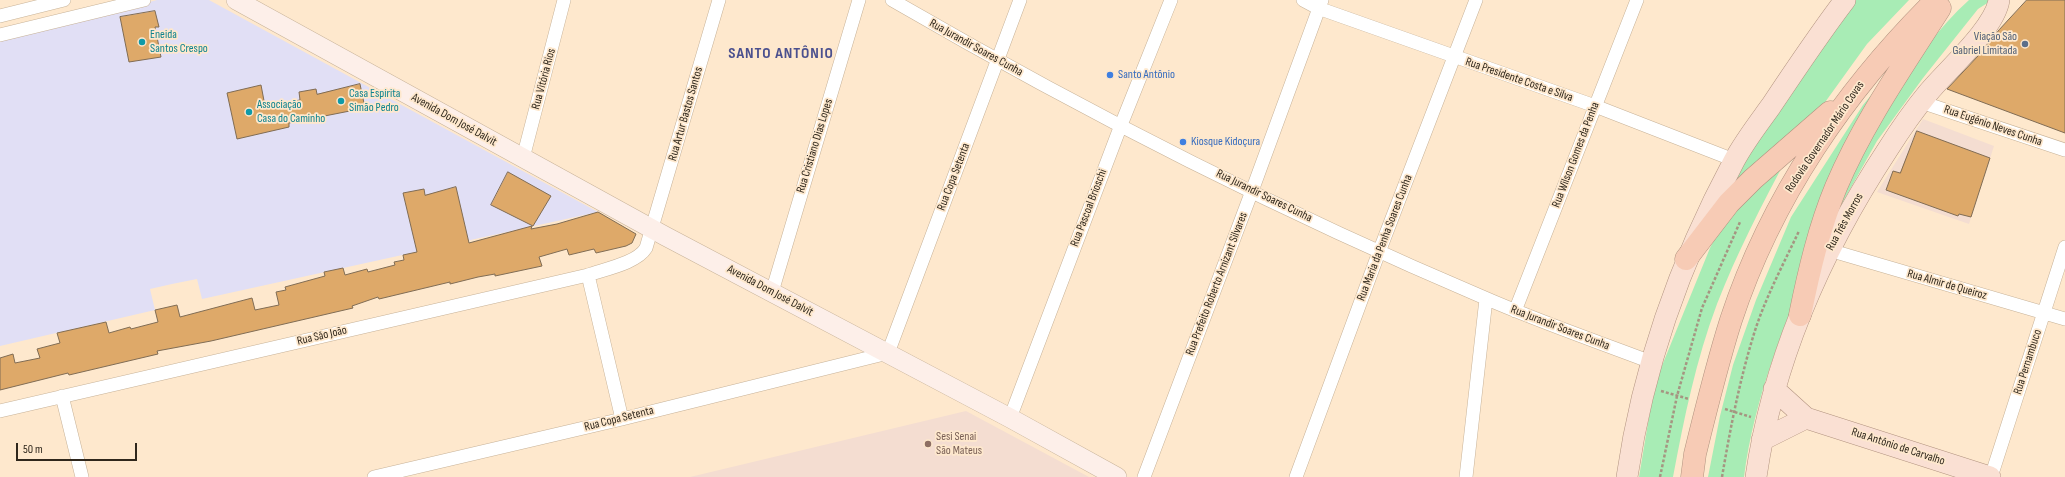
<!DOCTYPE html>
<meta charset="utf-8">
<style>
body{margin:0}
#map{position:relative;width:2065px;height:477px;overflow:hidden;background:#fee8cd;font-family:"Sofia Sans Condensed",sans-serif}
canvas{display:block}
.scale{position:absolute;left:16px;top:443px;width:121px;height:18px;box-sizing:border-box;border:2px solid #2f271c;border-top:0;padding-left:5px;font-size:12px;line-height:14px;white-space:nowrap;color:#2f271c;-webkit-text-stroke:3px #fee8cd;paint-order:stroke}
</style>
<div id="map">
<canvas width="2065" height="477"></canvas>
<div class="scale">50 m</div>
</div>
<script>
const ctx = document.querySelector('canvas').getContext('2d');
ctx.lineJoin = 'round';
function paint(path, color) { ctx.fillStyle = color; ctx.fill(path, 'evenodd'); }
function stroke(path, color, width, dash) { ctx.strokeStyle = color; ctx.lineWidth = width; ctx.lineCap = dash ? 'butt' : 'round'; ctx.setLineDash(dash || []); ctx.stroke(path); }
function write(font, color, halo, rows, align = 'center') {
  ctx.font = font + ' "Sofia Sans Condensed",sans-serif'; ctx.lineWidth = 3.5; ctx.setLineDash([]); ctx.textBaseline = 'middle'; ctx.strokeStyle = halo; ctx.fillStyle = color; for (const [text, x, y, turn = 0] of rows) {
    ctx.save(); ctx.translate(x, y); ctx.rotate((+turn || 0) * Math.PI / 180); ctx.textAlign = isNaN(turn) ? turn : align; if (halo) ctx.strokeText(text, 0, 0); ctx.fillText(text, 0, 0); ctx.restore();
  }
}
paint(new Path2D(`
 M157,0H209L598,212L202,299L197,279L172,284L150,289L155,310L0,346V40Z`), '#e1dff5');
paint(new Path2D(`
 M1923,119L1994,146L1969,224L1877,192Z
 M966,411L1089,477H690Z`), '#f4ddd1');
paint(new Path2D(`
 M1856,0H1909L1867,44L1818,112L1732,185L1751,151Z
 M1969,0H1992L1978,9L1923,78L1877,141L1831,223L1835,205C1874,133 1908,55 1969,0Z
 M1887,76C1863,134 1839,193 1814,252C1784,325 1754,399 1744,477H1708L1720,416L1733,365L1756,300L1791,217L1863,105Z
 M1788,156C1762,204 1737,253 1717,304C1696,360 1684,418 1673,477H1639L1651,405L1659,373L1710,248L1725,218Z`), '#a8ecb5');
const building = new Path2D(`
 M2027,0H2065V133L1947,89L1978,56L1999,30Z
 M155,11L159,27H155L161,57L129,62L120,17Z
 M360,84L365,108L289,123V127L237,139L227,93L261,85L265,106L300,100L299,92L316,89L317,94Z
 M1917,131L1990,158L1971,217L1959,214L1958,216L1886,190L1893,171L1900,173Z
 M508,172L551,196L533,226L491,205Z
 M456,187L469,243L532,226L531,229L557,224L598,212L636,234L632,243L626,246L596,253L594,249L569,255L567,249L539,257L542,266L495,276V274L478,277L450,284V282L379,299L378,297L352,306L353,308L211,341L157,351L158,354L69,375L68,373L0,390V358L13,354L15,363L40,358L37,349L60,343L57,333L106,322L109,333L130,327L131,329L158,322L155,310L177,305L180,317L252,298L255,310L279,305L276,292L286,290L285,287L325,276L324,272L343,268L345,275L367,269L368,272L395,265L394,262L404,260L403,255L417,252L403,193L424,189L425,195Z`);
paint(building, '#dea969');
stroke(building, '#806c54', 1);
const street = new Path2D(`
 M892,0C1083,111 1282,212 1485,298C1540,322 1596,341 1651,362
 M1303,0L1318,8L1595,106L1734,160
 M0,16L64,0
 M0,35L144,0
 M1921,102L2065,150
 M523,158L564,0
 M1829,250L2065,319
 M588,275L622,419
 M772,292L859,0
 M1515,311L1637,0
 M62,396L82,477
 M0,411L588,275C605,269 637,263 646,248L719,0
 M1010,418L1121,125L1171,0
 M374,477L622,419L888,353L1020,0
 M1144,477L1252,191L1322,0
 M1296,477L1379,252L1476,0
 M1466,477L1486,299
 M1991,477L2065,247`);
const secondary = new Path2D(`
 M236,0L665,236L1010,418L1117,477`);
const primary = new Path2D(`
 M1774,389L1806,418L1990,477
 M1762,440L1806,418
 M1627,477C1643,366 1681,260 1734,161C1744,142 1758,124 1771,106C1795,70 1819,34 1845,0
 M1756,477C1773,359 1823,248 1888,149C1900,130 1914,110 1928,93C1947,70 1995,28 1999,0`);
const highway = new Path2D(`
 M1686,259L1729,203L1753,179L1830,112
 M1800,315C1809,271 1819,228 1836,187C1863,123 1903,66 1940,8
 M1692,477L1695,454C1706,409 1717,364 1731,320C1771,198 1845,90 1936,0`);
stroke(street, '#c7b298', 14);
stroke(secondary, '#c7b298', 20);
stroke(primary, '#b1927f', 22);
stroke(highway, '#b1927f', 23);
stroke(new Path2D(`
 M1661,391L1689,399
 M1725,409L1751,417
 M1660,477L1677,396L1702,308L1740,222
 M1722,477C1730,430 1739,383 1753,337C1764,300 1783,265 1799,231`), '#a59581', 2.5, [3, 2]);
stroke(street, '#fff', 13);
stroke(secondary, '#fdefe9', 19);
stroke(primary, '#fae0d3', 21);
stroke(highway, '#f7cbb5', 22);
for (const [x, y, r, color] of [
 [142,42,4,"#0f9aa8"],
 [2025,44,4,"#5c6f8a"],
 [1110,75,4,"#3f7fe0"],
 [341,101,4,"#0f9aa8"],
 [249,112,4,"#0f9aa8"],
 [1183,142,4,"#3f7fe0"],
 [928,444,4,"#8d6e63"]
]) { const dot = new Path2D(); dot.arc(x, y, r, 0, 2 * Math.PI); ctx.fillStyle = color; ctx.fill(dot); stroke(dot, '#fee8cd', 1.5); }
write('12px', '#0d838f', '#fee8cd', [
 ["Eneida",150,35],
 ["Santos Crespo",150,49],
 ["Casa Espírita",349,94],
 ["Simão Pedro",349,108],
 ["Associação",257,105],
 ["Casa do Caminho",257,119]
], 'left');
write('12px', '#4e5e75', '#fee8cd', [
 ["Viação São",2017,37],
 ["Gabriel Limitada",2017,51]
], 'right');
write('12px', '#2f271c', '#fee8cd', [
 ["Rua Jurandir Soares Cunha",976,48,29],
 ["Rua Vitória Rios",544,79,-75],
 ["Rua Presidente Costa e Silva",1519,80,19],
 ["Rua Artur Bastos Santos",686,114,-74],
 ["Avenida Dom José Dalvit",454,120,29],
 ["Rua Eugênio Neves Cunha",1993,126,19],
 ["Rodovia Governador Mário Covas",1825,137,-56],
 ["Rua Cristiano Dias Lopes",815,146,-73],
 ["Rua Wilson Gomes da Penha",1576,155,-69],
 ["Rua Copa Setenta",954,177,-69],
 ["Rua Jurandir Soares Cunha",1264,196,26],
 ["Rua Pascoal Brioschi",1089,208,-69],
 ["Rua Três Morros",1845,222,-61],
 ["Rua Maria da Penha Soares Cunha",1385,238,-69],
 ["Rua Prefeito Roberto Arnizant Silvares",1217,284,-69],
 ["Rua Almir de Queiroz",1947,285,16],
 ["Avenida Dom José Dalvit",770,291,28],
 ["Rua Jurandir Soares Cunha",1560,328,21],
 ["Rua São João",322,336,-13],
 ["Rua Pernambuco",2028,362,-72],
 ["Rua Copa Setenta",619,419,-14],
 ["Rua Antônio de Carvalho",1898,447,18]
]);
write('12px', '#366cbe', '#fee8cd', [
 ["Santo Antônio",1118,75],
 ["Kiosque Kidoçura",1191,142]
], 'left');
write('12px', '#785e54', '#fee8cd', [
 ["Sesi Senai",936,437],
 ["São Mateus",936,451]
], 'left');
ctx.letterSpacing = '1px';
write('bold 16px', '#4b508e', '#fee8cd', [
 ["SANTO ANTÔNIO",781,54]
]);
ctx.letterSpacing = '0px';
</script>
